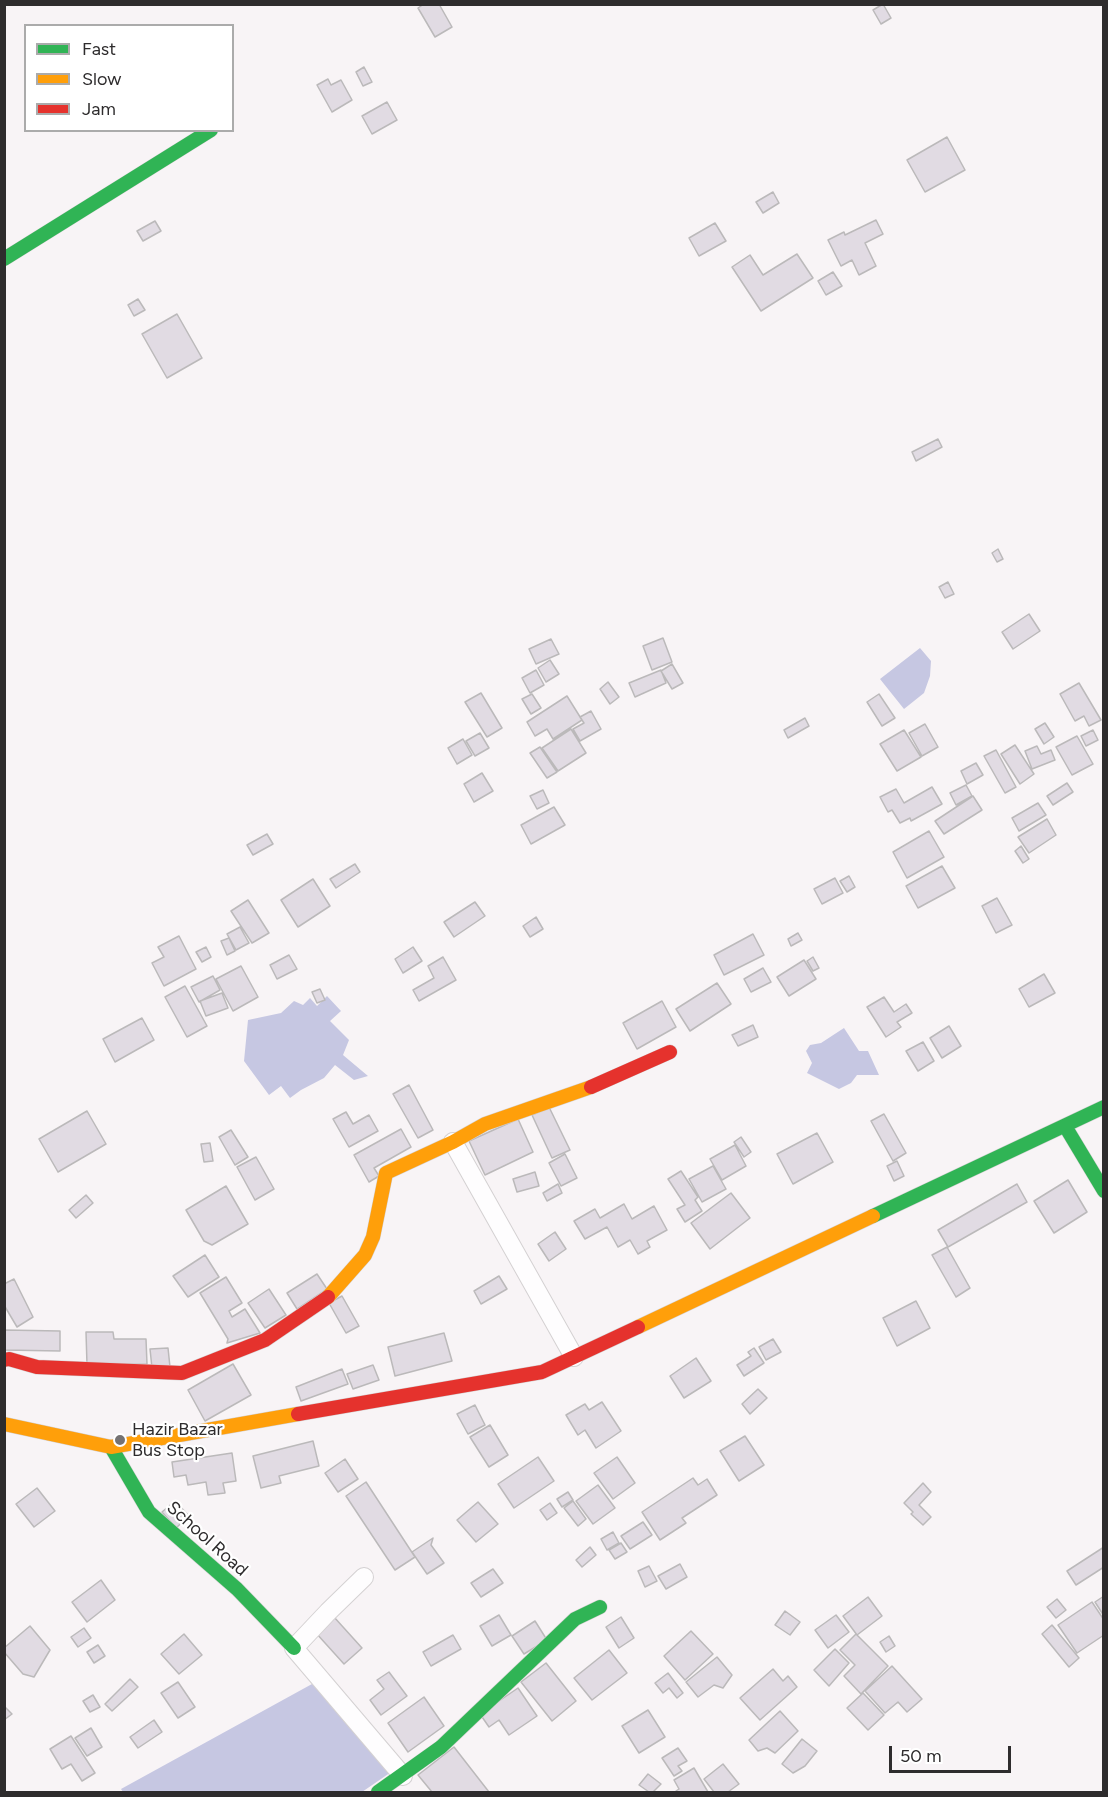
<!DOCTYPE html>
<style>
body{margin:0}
#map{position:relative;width:1108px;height:1797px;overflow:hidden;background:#f8f4f6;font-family:Figtree,sans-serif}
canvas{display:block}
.frame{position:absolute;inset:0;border:6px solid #2e2c2d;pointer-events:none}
.legend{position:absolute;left:24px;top:24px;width:210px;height:108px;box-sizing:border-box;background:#fff;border:2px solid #ababab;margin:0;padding:8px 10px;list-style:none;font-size:18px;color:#2e2c2d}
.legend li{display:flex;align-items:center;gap:12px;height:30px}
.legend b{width:30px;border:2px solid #ababab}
.scale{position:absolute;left:889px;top:1746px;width:122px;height:27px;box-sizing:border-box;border:3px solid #2e2c2d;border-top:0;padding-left:8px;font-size:18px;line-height:21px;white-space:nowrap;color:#2e2c2d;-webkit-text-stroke:4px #fff;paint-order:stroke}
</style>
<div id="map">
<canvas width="1108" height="1797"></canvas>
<div class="frame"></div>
<ul class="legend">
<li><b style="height:8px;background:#30b455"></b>Fast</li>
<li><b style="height:8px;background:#ff9f0a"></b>Slow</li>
<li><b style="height:8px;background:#e5322d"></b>Jam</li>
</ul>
<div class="scale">50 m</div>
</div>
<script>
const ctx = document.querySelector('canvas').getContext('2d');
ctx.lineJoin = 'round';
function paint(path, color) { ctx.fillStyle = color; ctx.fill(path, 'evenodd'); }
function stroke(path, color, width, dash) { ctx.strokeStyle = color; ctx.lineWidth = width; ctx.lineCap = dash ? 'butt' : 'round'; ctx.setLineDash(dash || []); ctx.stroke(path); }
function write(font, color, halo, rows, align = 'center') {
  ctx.font = font + ' Figtree,sans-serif'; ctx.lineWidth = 4.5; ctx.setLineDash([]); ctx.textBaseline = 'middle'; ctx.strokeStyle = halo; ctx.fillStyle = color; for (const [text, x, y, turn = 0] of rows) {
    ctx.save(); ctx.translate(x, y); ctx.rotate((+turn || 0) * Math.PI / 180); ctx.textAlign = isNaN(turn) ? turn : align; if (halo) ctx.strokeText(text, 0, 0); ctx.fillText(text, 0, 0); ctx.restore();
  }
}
paint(new Path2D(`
 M920,648L931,661L930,676L924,693L904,709L880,679Z
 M327,996L341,1011L330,1021L349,1040L343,1055L368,1076L354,1080L335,1065L324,1078L301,1090L290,1098L281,1086L269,1095L244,1061L248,1020L281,1013L294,1001L303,1005L310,998L317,1006Z
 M844,1028L859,1051H868L879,1075H857L851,1083L839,1089L807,1073L812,1063L806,1051L810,1045L821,1043Z
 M312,1684L397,1768L362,1792H123L121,1789Z`), '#c6c7e2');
const building = new Path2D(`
 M424,4H439L452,27L435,37L418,8Z
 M883,4L891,18L881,24L873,10Z
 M364,67L372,82L363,86L356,72Z
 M328,79L331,85L341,80L352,100L332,112L317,85Z
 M387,102L397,120L372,134L362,116Z
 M947,137L965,170L925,192L907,160Z
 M773,192L779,203L763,213L756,202Z
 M876,220L883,234L865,243L876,266L859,275L852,260L841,266L828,240L844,232L845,235Z
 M155,221L161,231L143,241L137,231Z
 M715,223L726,241L699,256L689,238Z
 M797,254L813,278L761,311L732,267L750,255L763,275Z
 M833,272L842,286L826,295L818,281Z
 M138,299L145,310L134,316L128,305Z
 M177,314L202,358L167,378L142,334Z
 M938,439L942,447L916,461L912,452Z
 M998,549L1003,559L997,562L992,553Z
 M948,582L954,594L945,598L939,587Z
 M1029,614L1040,631L1013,649L1002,632Z
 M663,638L672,662L652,670L643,646Z
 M551,639L559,654L536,664L529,649Z
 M550,660L559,674L546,682L538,668Z
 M672,664L683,683L672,689L661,671Z
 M536,670L544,685L530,693L522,678Z
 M661,670L666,683L635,697L629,683Z
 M608,682L619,697L610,704L600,689Z
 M1079,683L1101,720L1089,726L1084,716L1075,721L1060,694Z
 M481,693L502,728L487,737L465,702Z
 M532,694L541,708L531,714L522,699Z
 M879,694L895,718L882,726L867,702Z
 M567,696L582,720L553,739L547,729L535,736L527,722Z
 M591,711L601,729L580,741L573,729L584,723L580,717Z
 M805,718L809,726L788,738L784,730Z
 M1045,723L1054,737L1044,744L1035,729Z
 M925,724L938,747L922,756L909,733Z
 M571,729L586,753L558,771L542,748Z
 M904,730L921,757L897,771L880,744Z
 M1093,730L1098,740L1086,746L1081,736Z
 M480,733L489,748L475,756L466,741Z
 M1077,736L1093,764L1072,775L1056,747Z
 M463,739L472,755L457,764L448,748Z
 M1015,745L1034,774L1020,784L1001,754Z
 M1037,746L1041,754L1051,750L1055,760L1032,769L1025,751Z
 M540,747L557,772L547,778L530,753Z
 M996,750L1016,787L1005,793L984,756Z
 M976,763L983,775L967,784L961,771Z
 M482,773L493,791L474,802L464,784Z
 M1067,783L1073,792L1053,805L1047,796Z
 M966,785L972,796L956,805L950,793Z
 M932,787L942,804L911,821L910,818L900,823L892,810L888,812L880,797L896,789L904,803Z
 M543,790L549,803L537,809L530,796Z
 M973,796L982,810L944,834L935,821Z
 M1038,803L1046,815L1019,831L1012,818Z
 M554,807L565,825L531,844L521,825Z
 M1047,819L1056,835L1029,853L1018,837Z
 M929,831L944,857L907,878L893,852Z
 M267,834L273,844L253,855L247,845Z
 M1021,846L1029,859L1023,863L1015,851Z
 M355,864L360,872L336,888L330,879Z
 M942,866L955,888L918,908L906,886Z
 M849,876L855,887L847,892L840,881Z
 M835,878L843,893L822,904L814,889Z
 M313,879L330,906L298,927L281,900Z
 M997,898L1012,925L996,933L982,906Z
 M248,900L269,933L252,943L231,911Z
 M475,902L485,916L454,937L444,922Z
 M536,917L543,929L530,937L523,926Z
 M240,927L249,943L236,950L227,934Z
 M798,933L802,940L791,946L788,939Z
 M753,934L764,955L724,975L714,955Z
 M179,936L196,969L164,986L152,963L164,957L158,947Z
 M229,938L235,951L227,955L221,941Z
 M206,947L211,957L202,962L196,952Z
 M413,947L422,961L403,973L395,959Z
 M289,955L297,969L277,979L270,965Z
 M443,957L456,980L419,1001L413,990L434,978L428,966Z
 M813,957L819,968L813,971L807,961Z
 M804,960L816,979L789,996L777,977Z
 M241,966L258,997L233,1011L216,979Z
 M763,968L771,982L751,992L744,979Z
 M1044,974L1055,993L1029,1007L1019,989Z
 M213,976L220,990L199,1002L191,987Z
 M717,983L731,1004L690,1031L676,1009Z
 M185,986L207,1026L187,1037L165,997Z
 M320,989L325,1000L317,1003L312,992Z
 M222,993L228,1008L206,1016L200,1001Z
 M884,997L894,1012L906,1004L912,1013L897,1022L901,1027L886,1037L867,1007Z
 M662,1001L676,1027L637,1049L623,1023Z
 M142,1018L154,1040L115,1062L103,1039Z
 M753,1025L758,1037L738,1046L732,1035Z
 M949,1026L961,1046L942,1058L930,1038Z
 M923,1042L934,1061L918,1071L906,1051Z
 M409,1085L433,1130L418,1138L393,1094Z
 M549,1107L570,1150L552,1158L532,1115Z
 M87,1111L106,1144L58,1172L39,1139Z
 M346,1112L353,1124L369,1115L378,1131L349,1147L333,1119Z
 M884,1114L906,1153L893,1161L871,1121Z
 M518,1119L533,1152L485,1175L469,1141Z
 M401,1129L411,1147L374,1168L379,1176L369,1182L354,1155Z
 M231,1130L248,1157L235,1165L219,1137Z
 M817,1133L833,1162L793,1184L777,1154Z
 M741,1137L751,1152L744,1157L734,1142Z
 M210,1143L213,1161L204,1162L201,1144Z
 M735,1145L746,1166L722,1180L710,1159Z
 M565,1154L577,1178L561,1186L549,1163Z
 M256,1157L274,1189L255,1200L237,1167Z
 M897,1161L904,1176L894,1181L887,1166Z
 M713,1166L726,1189L702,1202L689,1179Z
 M681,1171L698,1197L695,1200L702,1211L685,1222L677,1209L685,1205L668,1179Z
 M535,1172L539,1186L517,1192L513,1179Z
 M1068,1180L1087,1212L1054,1233L1034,1201Z
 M558,1184L562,1193L547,1201L543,1193Z
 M1017,1184L1027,1202L948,1247L938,1230Z
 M226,1186L248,1224L212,1245L204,1241L186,1210Z
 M731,1193L750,1218L710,1249L691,1223Z
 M86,1195L93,1203L76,1218L69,1210Z
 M624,1204L632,1219L654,1206L667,1230L647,1241L650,1247L638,1254L630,1240L618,1247L607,1227L585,1239L574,1221L595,1209L600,1218Z
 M555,1232L566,1249L549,1261L538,1244Z
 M947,1247L970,1288L956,1297L932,1255Z
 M205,1255L219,1277L188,1297L173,1276Z
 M317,1274L327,1289L297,1309L287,1293Z
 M499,1276L507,1289L481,1304L474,1291Z
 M226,1277L242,1303L229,1311L232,1317L245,1309L260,1333L227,1343L228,1339L200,1293Z
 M14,1279L33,1317L17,1327L4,1305V1284Z
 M269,1289L286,1315L265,1328L248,1303Z
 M342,1296L359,1326L346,1333L329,1303Z
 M916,1301L930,1328L897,1346L883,1318Z
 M4,1330L60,1331V1351L4,1350Z
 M86,1332H113L114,1339H146L147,1364L87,1365Z
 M444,1333L452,1361L395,1376L388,1347Z
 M773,1339L781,1352L766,1360L759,1347Z
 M168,1348L170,1367L152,1368L150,1349Z
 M754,1348L764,1363L744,1376L737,1365L751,1356L748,1352Z
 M696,1358L711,1381L684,1398L670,1376Z
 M233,1364L251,1395L205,1421L188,1390Z
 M373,1365L379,1380L353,1389L347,1374Z
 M342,1369L348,1384L301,1401L296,1387Z
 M758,1389L767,1398L750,1414L742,1404Z
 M602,1402L621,1431L596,1448L585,1430L578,1435L566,1415L585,1404L589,1410Z
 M475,1405L485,1425L468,1434L457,1414Z
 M490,1425L508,1455L489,1467L470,1437Z
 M745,1436L764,1465L739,1481L720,1451Z
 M313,1441L319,1466L279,1476L281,1483L261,1488L253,1456Z
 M232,1453L236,1481L223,1483L225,1493L208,1495L206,1482L188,1485L186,1475L174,1477L172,1462Z
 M538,1457L554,1481L514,1508L498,1484Z
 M617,1457L635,1483L613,1499L594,1473Z
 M345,1459L358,1479L338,1492L325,1473Z
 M693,1478L698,1485L707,1479L717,1495L682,1518L686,1523L660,1540L642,1512Z
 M366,1482L415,1557L395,1570L346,1496Z
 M923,1483L931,1492L919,1505L931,1517L923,1525L911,1514L913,1512L904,1503Z
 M598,1485L615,1508L593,1524L576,1501Z
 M37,1488L55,1511L34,1527L16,1504Z
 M568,1492L573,1500L562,1507L557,1499Z
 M175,1501L189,1516L176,1528L162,1512Z
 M573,1501L586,1519L578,1526L564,1508Z
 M478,1502L498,1524L476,1542L457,1520Z
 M550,1503L557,1513L547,1520L540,1510Z
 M643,1522L652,1535L630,1549L621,1536Z
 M613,1532L619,1543L607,1550L601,1539Z
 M433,1538L431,1545L444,1563L427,1574L412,1552Z
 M621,1543L627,1552L615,1559L609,1550Z
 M590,1547L596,1555L582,1567L576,1560Z
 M1104,1547V1567L1076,1585L1067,1571Z
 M680,1564L687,1577L666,1589L658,1576Z
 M649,1566L657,1581L645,1587L638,1571Z
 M493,1569L503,1583L481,1597L471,1583Z
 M101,1580L115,1600L87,1622L72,1602Z
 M1104,1596V1616L1095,1602Z
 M868,1597L882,1616L857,1635L843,1616Z
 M1057,1599L1066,1610L1056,1618L1047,1607Z
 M1092,1602L1104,1620V1635L1077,1653L1058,1625Z
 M785,1611L800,1622L790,1635L775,1625Z
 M499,1615L511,1635L492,1646L480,1626Z
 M836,1615L849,1632L828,1648L815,1630Z
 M334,1617L362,1648L344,1664L316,1633Z
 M621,1617L634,1638L619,1648L606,1627Z
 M535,1621L547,1640L524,1654L512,1636Z
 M1052,1625L1079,1658L1069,1667L1042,1634Z
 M30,1626L50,1650L34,1677L23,1674L4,1652V1648Z
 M84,1628L91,1638L78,1647L71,1637Z
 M691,1631L713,1654L685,1680L664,1656Z
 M184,1634L202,1655L179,1674L161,1654Z
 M856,1634L888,1666L861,1694L844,1676L855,1665L840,1650Z
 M453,1635L461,1649L431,1666L423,1652Z
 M889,1636L895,1646L886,1652L880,1642Z
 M98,1645L105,1656L94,1663L87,1652Z
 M835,1649L849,1663L829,1686L814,1670Z
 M609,1650L627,1673L592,1700L574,1678Z
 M717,1657L732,1675L723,1688L714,1685L698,1697L686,1682Z
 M546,1663L576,1701L552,1721L521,1682Z
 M892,1666L922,1699L907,1712L898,1702L885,1713L865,1691Z
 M773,1669L783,1681L788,1676L797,1687L760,1720L740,1698Z
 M389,1672L407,1696L381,1715L370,1700L384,1689L377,1680Z
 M668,1673L683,1693L677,1698L669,1688L663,1693L655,1683Z
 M130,1679L138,1687L112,1711L105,1704Z
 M178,1682L195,1707L178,1718L161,1693Z
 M518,1688L537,1716L509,1735L499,1720L489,1727L480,1714Z
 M863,1693L884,1715L868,1730L847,1708Z
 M93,1695L100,1707L90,1712L83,1701Z
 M424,1697L444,1726L408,1752L388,1723Z
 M4,1706L12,1714L4,1720Z
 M648,1710L665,1737L639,1753L622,1726Z
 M780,1711L798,1731L775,1753L767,1748L758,1751L749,1740Z
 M154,1720L162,1732L138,1748L130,1737Z
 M91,1728L102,1747L87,1756L75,1738Z
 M71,1736L95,1773L82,1781L71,1764L62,1769L50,1749Z
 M802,1739L817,1751L805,1766L793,1773L782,1764Z
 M454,1747L489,1792H432L418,1775Z
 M678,1748L687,1761L678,1766L682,1771L674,1776L662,1758Z
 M723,1764L739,1784L728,1792H714L704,1779Z
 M694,1768L708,1792H677L676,1791L679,1789L674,1780Z
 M648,1774L661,1784L653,1792H649L639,1785Z`);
paint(building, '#e1dbe3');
stroke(building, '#bbb9ba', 1.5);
const street = new Path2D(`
 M453,1142L574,1357
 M364,1577L328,1612L294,1648L403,1776`);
const fast = new Path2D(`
 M4,259L211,130
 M1065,1126L1104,1191
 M873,1216L1104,1107
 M111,1447L149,1512L237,1589L294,1648
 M378,1792L441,1747L575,1619L600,1607`);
const slow = new Path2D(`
 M328,1297L365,1255L373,1237L386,1173L453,1142L485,1124L591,1087
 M638,1327L873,1216
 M4,1424L111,1447L298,1414`);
const jam = new Path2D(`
 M591,1087L670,1052
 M4,1360L9,1359L37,1367L182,1373L265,1340L328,1297
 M298,1414L542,1372L638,1327`);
stroke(street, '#d4d1d2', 20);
stroke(fast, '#d4d1d2', 15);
stroke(slow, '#d4d1d2', 15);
stroke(jam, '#d4d1d2', 15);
stroke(street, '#fefdfe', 18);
stroke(fast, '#30b455', 14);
stroke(slow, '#ff9f0a', 14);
stroke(jam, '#e5322d', 14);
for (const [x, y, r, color] of [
 [120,1440,6,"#757273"]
]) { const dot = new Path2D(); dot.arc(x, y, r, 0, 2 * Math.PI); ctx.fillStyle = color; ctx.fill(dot); stroke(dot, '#fff', 2); }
write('18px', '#2e2c2d', '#fff', [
 ["Hazir Bazar",132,1430],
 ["Bus Stop",132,1451]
], 'left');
write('18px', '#2e2c2d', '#fff', [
 ["School Road",207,1539,42]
]);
</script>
